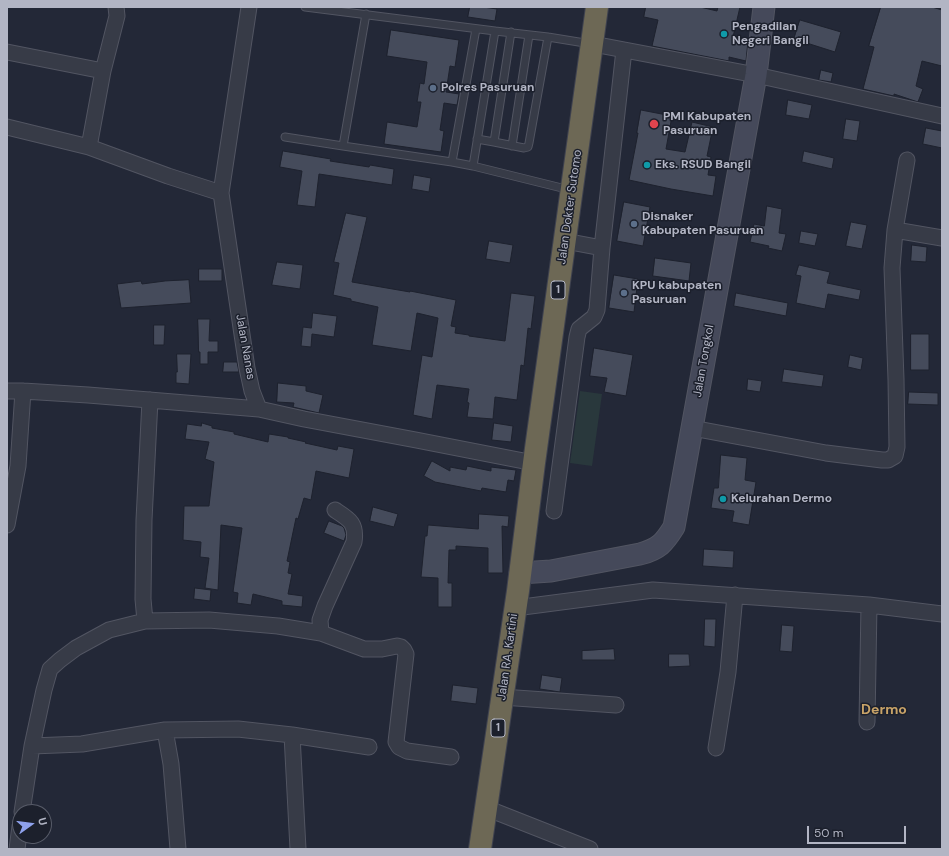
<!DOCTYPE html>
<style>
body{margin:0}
#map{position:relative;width:949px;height:856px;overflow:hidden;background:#232837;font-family:"DM Sans",sans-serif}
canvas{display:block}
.frame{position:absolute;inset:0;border:8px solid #b2b5c4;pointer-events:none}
.north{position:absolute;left:12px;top:804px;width:40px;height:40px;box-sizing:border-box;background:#1c202c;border:1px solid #585c69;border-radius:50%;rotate:76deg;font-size:11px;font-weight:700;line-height:16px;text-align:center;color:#b2b5c4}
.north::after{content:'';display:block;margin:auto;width:14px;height:18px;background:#8ea1ec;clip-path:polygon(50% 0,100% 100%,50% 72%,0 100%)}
.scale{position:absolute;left:807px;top:826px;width:99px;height:18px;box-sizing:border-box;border:2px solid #b2b5c4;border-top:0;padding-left:5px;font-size:12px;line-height:14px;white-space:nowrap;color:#b2b5c4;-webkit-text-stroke:3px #1c202c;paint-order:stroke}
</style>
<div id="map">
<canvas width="949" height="856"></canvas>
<div class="frame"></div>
<div class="north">U</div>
<div class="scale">50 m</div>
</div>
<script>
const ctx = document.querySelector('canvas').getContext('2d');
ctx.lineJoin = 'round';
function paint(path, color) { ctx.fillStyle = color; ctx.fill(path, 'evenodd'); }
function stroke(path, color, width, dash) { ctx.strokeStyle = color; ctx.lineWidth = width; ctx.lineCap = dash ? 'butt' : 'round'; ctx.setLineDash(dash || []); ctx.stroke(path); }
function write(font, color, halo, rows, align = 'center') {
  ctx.font = font + ' "DM Sans",sans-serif'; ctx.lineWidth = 3; ctx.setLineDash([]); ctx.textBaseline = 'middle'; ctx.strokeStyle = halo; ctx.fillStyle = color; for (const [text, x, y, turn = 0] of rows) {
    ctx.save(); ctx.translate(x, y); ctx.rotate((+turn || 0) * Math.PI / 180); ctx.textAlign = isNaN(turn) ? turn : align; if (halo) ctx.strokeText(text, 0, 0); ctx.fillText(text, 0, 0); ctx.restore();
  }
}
paint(new Path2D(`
 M580,391L602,394L592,466L570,463Z`), '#29383c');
const building = new Path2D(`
 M470,7H483L497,9L495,21L468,17Z
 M646,7H700L717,11L718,7H740L733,37L748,41L746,61L729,57V61L652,46L658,20L644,17Z
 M881,7H932L942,10V66L922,61L916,86L923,89L918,102L894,94V96L863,89L874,47L869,46Z
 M800,20L841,32L835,52L794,39Z
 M391,30L459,40L455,67L450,66L446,92L459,94L457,105L444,103L440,130L444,131L441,152L384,144L387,122L417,127L421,102H417L420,83L424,84L427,62L387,56Z
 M821,70L833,73L831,82L819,80Z
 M788,100L812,105L809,119L786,115Z
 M641,110L672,116L666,149L685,152L692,122L713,127L707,156L711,157L708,175L716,176L713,196L671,189L629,180L638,133H637Z
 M846,119L860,121L857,141L843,139Z
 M926,128L942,131V148L923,144Z
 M283,151L331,159L330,161L369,167L370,165L394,169L392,185L319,174L315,207L297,205L302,171L280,167Z
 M804,151L834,158L832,169L802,162Z
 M414,175L431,178L429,192L412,189Z
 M624,202L650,207L643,246L617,241Z
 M767,206L782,209L779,233L786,234L782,251L768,248L769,246L750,242L754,224L764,226Z
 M346,213L367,217L352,282L410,292V291L456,300L451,326L456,327L455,333L469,335V336L505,341L511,293L535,296L531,329L528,328L524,366L521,365L517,400L495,397L493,419L467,417L469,403L467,402L469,389L437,385L432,419L413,415L422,355L432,357L438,318L417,313L411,351L372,345L378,307L351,301V299L333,295L339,263L334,262Z
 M851,222L867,225L862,249L846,246Z
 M801,231L818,234L815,246L799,243Z
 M489,241L513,245L510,263L486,259Z
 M912,245L927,247L926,262L911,261Z
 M655,258L691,263L689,281L653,276Z
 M277,262L303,265L300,289L272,285Z
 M799,265L830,272L827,283L861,290L859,300L828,294L825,309L796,303L801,276L796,275Z
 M199,269H222V281H199Z
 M614,275L638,279L634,312L609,308Z
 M189,280L191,303L121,308L117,284L141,281L142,284L165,281Z
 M736,293L788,303L786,316L734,306Z
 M313,313L337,316L334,337L312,334L311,347L301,346L303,327L311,328Z
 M198,319H210L209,341H218V352H208V364H200V352H199Z
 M154,325H165L164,345H154Z
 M911,334H929V370H911Z
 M594,348L633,355L626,396L604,392L607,378L590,376Z
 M177,354H191L189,384L176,383V372H177Z
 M850,355L863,358L861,370L848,367Z
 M224,362H237L239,372H223Z
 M784,369L824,375L822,387L782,382Z
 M748,379L762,381L760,392L747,390Z
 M278,383L306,386V391L323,395L319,413L293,407L294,403L277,402Z
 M909,392L938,393V405L908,404Z
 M202,423L212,426V428L234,432V434L268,442L269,434L288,437V438L306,442L305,443L337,450L338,446L354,449L349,478L316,471L311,500L304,498L298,519L296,518L287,561L290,562L288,573L292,574L288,594L303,596L302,607L282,605V601L253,594L251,605L237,603L238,593L233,592L242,528L221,525L218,590L205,588L209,558L200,557L201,542L183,540L184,506H209L214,462L205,459L209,442L185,439L187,424L201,426Z
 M494,423L513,426L511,442L492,440Z
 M721,455L747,458L745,480L756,482L749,525L732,522L734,511L711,508L714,488H718Z
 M432,461L450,471V467L466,470L467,466L491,471V467L516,470L514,481L508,480L506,492L482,488L481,491L435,482L424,476Z
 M373,507L398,514L394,527L370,521Z
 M479,514L509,516L508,527L502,526L503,573H488V548L456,546V550H449L448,583H452V607H438V578L421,577L425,536H427L428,525L478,529Z
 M329,521L342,526L344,528L346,535L344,541L324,533Z
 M704,549L734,551L733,568L703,566Z
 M195,588L211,590L210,601L194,599Z
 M705,619H716L715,647L704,646Z
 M782,625L794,626L792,652L780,651Z
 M614,649L615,660H582V651Z
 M669,654H689L690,666L669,667Z
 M542,675L562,678L560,692L540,689Z
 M453,685L478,688L476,704L451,701Z`);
paint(building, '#454b5b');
stroke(building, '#1e222e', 1);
const lane = new Path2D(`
 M305,7L495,31L548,37L591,44
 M511,32L494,142L524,148L528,147L529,143L548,37
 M285,137L343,146L452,162L473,166L570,190
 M477,139L494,142
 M343,146L366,14
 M512,146L529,35
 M452,162L476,29
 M473,166L495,31`);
const street = new Path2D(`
 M249,7L221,193L247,368L252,391L259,409L304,419L416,440L534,463
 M593,44L756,75L942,116
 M7,52L103,71
 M7,127L89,147L168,176L221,193
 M89,147L103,71L117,16L116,7
 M895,230L942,238
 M565,241L602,248L624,50
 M7,391H23L88,395L259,409
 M692,428L826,453L882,460H888L895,456L897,447L896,379L892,268L895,230L907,160
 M554,511L577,337L579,329L594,317L597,310L602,248
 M7,525L18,466L23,391
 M515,608L653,590L869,605L942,614
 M145,621L143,599L144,520L150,400
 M321,633L320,620L325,606L354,542C357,523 349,519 335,510
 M502,697L616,705
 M867,722L869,605
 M165,730L171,764L178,849
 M292,735L298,849
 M32,746L82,744L165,730L238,729L292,735L369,747
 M716,748L728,672L735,595
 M486,808L590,849
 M22,812L32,746L44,690L50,669L60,660L76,648L109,630L145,621L209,620L278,626L321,633L364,649H382L397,646L401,647L404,650L406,654L396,742L399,747L407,751L451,757
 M17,849L20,826`);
const secondary = new Path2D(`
 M520,573L551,571L640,554C659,549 664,543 674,527L756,75L764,7`);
const highway = new Path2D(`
 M480,849L518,591L534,463L597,7`);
stroke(lane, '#525562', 9);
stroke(street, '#525562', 17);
stroke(secondary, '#525562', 23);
stroke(highway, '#3f424f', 24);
stroke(lane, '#373b47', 7);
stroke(street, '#373b47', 15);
stroke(secondary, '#45495a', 21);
stroke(highway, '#6d6855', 22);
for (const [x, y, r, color] of [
 [724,34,4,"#0f9aa8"],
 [433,88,4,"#5c6f8a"],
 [654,124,5,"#e0444e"],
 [647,165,4,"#0f9aa8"],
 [634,224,4,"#5c6f8a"],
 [624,293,4,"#5c6f8a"],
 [723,499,4,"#0f9aa8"]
]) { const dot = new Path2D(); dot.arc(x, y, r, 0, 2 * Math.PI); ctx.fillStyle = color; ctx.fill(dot); stroke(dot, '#1c202c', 1.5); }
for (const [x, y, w] of [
 [558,290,14],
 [498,728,14]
]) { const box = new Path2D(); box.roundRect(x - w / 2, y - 9, w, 18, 3); ctx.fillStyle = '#1c202c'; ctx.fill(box); stroke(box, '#b2b5c4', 1); }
write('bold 11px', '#b2b5c4', null, [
 ["1",558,290],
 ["1",498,728]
]);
write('bold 12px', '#b2b5c4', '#1c202c', [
 ["Pengadilan",732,27],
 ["Negeri Bangil",732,41],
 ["Polres Pasuruan",441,88],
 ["PMI Kabupaten",663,117],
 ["Pasuruan",663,131],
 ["Eks. RSUD Bangil",655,165],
 ["Disnaker",642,217],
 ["Kabupaten Pasuruan",642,231],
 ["KPU kabupaten",632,286],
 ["Pasuruan",632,300],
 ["Kelurahan Dermo",731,499]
], 'left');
write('12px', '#b2b5c4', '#1c202c', [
 ["Jalan Dokter Sutomo",570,207,-82],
 ["Jalan Nanas",245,347,80],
 ["Jalan Tongkol",704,361,-80],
 ["Jalan RA. Kartini",508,657,-82]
]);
write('bold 14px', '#c8a368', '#1c202c', [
 ["Dermo",884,710]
]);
</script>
